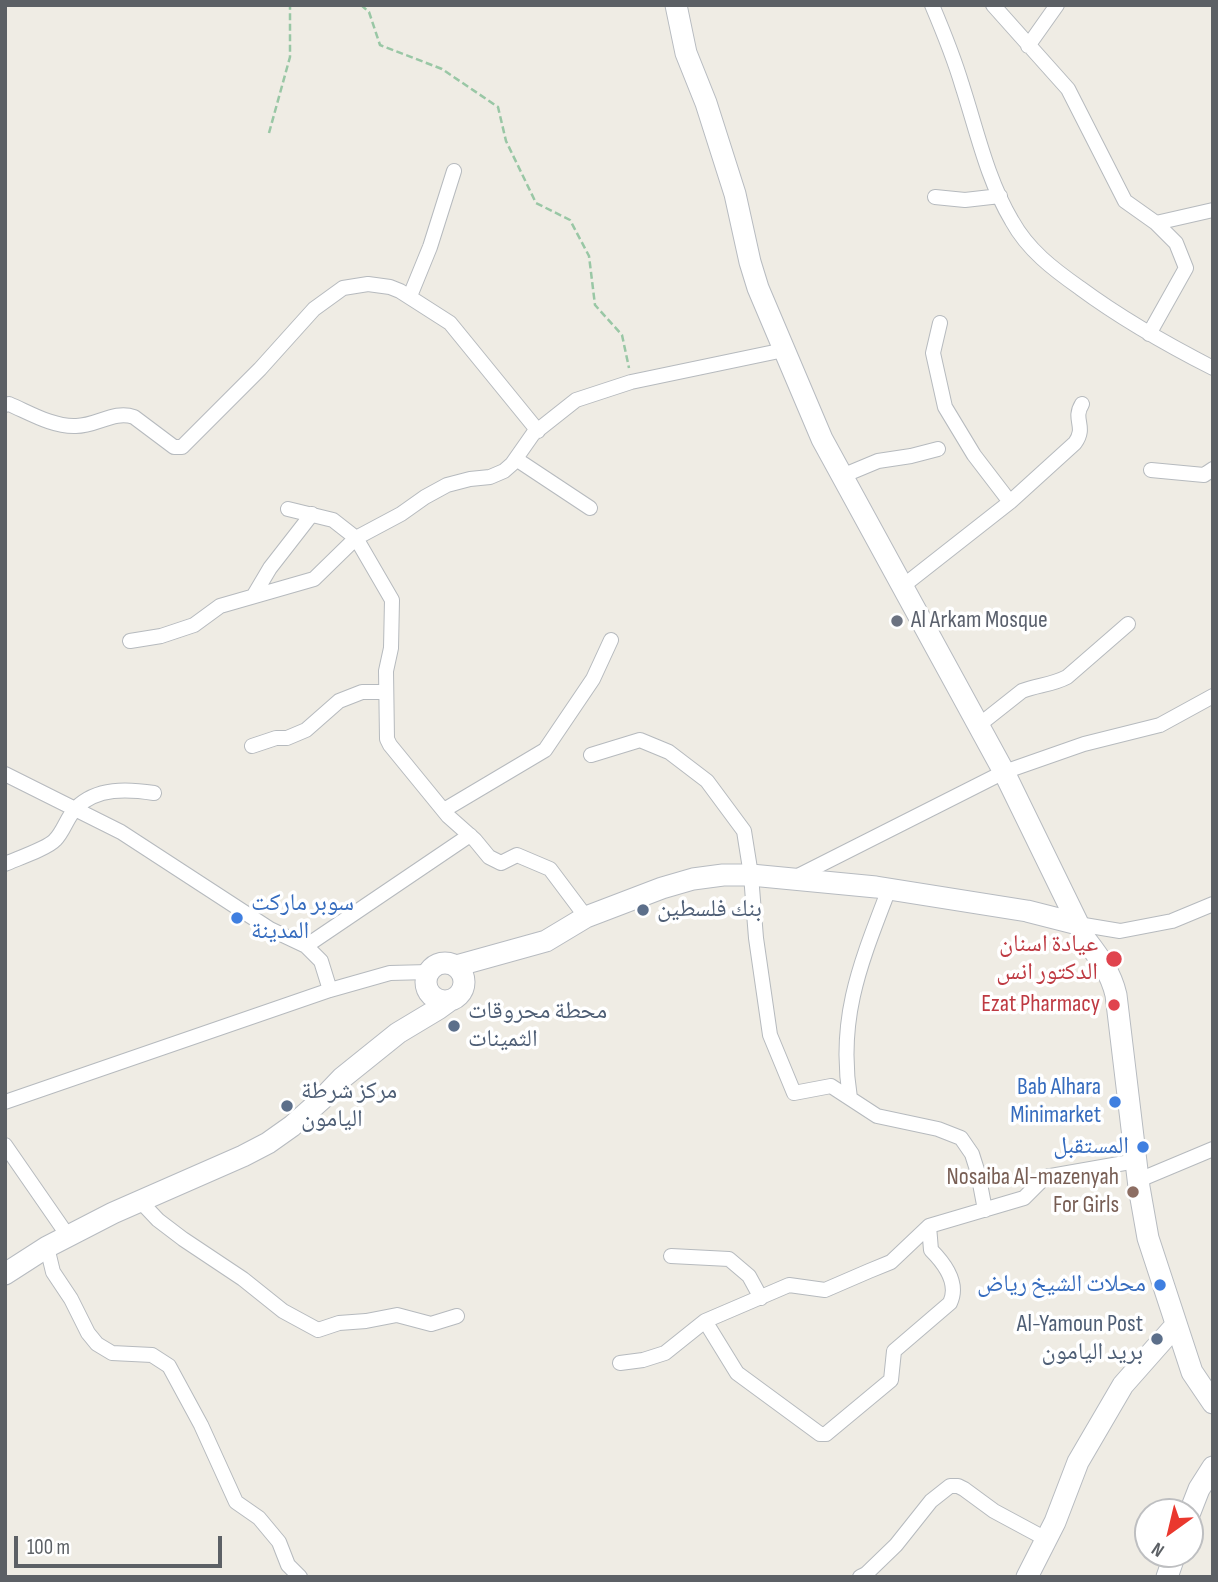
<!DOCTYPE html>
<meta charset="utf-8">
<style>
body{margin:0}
#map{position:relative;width:1218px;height:1582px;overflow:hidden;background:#efece4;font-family:"Sofia Sans Condensed",sans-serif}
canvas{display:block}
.frame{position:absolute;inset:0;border:7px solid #5c6065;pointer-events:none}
.north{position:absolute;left:1134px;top:1498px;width:70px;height:70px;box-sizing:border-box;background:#fff;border:2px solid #bebfc1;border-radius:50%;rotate:214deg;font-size:19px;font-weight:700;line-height:28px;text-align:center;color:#5c6065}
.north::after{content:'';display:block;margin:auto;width:24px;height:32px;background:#ea382e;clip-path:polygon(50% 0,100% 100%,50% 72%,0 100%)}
.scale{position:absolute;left:14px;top:1536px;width:208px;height:32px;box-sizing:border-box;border:4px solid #5c6065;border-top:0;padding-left:9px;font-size:21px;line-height:24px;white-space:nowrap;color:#5c6065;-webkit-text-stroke:5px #fff;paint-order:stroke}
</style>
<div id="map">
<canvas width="1218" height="1582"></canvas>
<div class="frame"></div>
<div class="north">N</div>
<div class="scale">100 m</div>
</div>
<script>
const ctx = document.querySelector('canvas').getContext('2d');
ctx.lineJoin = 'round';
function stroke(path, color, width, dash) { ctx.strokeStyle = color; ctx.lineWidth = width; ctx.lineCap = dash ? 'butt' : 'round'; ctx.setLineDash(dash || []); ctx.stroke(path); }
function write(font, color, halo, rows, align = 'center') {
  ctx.font = font + ' "Sofia Sans Condensed","Noto Naskh Arabic",sans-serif'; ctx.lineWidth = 7; ctx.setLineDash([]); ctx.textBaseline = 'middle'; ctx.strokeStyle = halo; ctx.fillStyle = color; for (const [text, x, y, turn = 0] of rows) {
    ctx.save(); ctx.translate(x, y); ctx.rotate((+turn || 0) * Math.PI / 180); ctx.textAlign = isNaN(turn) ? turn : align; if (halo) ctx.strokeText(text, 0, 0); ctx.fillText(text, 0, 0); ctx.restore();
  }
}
const street = new Path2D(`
 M932,5C943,31 954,58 962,85C977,131 987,179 1012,221C1028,250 1053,269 1080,288C1122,319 1166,344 1213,368
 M993,5L1068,89L1125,201L1156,223L1176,243L1186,268L1149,334
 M1028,46L1057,5
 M935,197L965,200L1000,196
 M1156,223L1213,210
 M410,296L430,247L454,171
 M940,323L933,353L945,407L974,455L1010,502
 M5,405L9,404C30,413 53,427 76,426C97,426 114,410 134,417L174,447H182L260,369L314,309L343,288L368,284L390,287L400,291L450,323L538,431
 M516,459L590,508
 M1151,470L1204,475L1213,469
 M842,476L878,461L911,456L938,449
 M288,509L333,520L356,538L401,514L425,497L447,485L470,479L490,477L504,471L512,464L533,434L576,400L631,382L784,350
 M903,586L1010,502L1075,443C1087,426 1072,420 1082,404
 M254,595L270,568L312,514
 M130,641L161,636L194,625L220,606L314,579L356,538L392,600L391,648L386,671L387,739L390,745L448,816L475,840L489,857L501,863L517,855L550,869L586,917
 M979,725L1022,691C1037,685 1052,685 1067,677L1128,624
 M252,746L276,738H287L306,730L339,701L362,692H386
 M591,755L640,740L669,752L707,781L744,831L751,875L756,938L770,1035L794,1093L831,1086L877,1116L938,1129L961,1138L972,1154L978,1173L985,1210
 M5,774L121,832L270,929L306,946L321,961L330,990
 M444,810L545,750L593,679L611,640
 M5,864C16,859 48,848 55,840C64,831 67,817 76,808C97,787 128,789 154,793
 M794,878L1004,772L1084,744L1160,725L1213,696
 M1078,924L1120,931L1172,921L1213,904
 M306,946L470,835
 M850,1098C837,1018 861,962 889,889
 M5,1102L330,990L390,973L429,972
 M5,1145L68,1236
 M1139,1180L1213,1149
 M140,1201L158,1220L183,1239L243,1279L283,1311L318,1330L339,1323L366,1321L397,1315L431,1324L457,1316
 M929,1226L931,1250C945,1264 959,1284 950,1303L894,1351L891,1380L826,1434H820L737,1373L705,1321L789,1285L825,1290L869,1271L891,1262L929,1226L1024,1198L1045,1177L1136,1161
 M47,1247L53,1272L71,1299L88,1333L97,1344L112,1353L152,1355L169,1366L201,1425L236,1502L259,1518L279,1542L288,1565L300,1577
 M671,1256L729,1259L749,1276L761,1298
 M620,1363L643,1360L665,1353L705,1321
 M860,1577L866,1574L896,1545L931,1501L950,1486H958L964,1489L994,1511L1046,1539`);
const secondary = new Path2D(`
 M676,5L686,53L706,103L735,194L750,262L758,288L822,439L1004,772L1086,940C1099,957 1111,973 1116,995L1139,1187L1148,1238L1192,1372L1213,1403
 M426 982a19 19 0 1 1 38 0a19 19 0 1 1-38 0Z
 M456,966L546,941L586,917L662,888L693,879L723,875H751L876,887L1027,911L1078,924
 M5,1274L47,1247L113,1213L243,1156L268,1143L292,1126L321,1100L342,1078L398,1033L438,1009L449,1001
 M1190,1512L1199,1489L1213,1467
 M1027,1577L1055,1522L1078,1462L1123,1385L1176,1325
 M1167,1577L1175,1554`);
stroke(street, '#b6babe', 16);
stroke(secondary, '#b7bbc0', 23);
stroke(new Path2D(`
 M361,5L369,12L380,45L442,69L498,107L506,141L536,203L570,220L589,256L595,305L622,335L629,368
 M269,133L290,57V5`), '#99c7a5', 2.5, [7, 3.5]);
stroke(street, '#fff', 14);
stroke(secondary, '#fff', 21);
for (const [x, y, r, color] of [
 [897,621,7,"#6b7280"],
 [643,910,7,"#5c6f8a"],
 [237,918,7,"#3f7fe0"],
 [1114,959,9,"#e0444e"],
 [1114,1005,7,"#e0444e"],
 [454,1026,7,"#5c6f8a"],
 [1115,1102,7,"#3f7fe0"],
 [287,1106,7,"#5c6f8a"],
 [1143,1147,7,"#3f7fe0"],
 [1133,1192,7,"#8d6e63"],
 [1160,1285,7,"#3f7fe0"],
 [1157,1339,7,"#5c6f8a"]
]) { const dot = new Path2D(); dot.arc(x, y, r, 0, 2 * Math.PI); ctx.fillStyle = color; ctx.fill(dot); stroke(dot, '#fff', 2.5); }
write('24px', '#5b616d', '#fff', [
 ["Al Arkam Mosque",911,621]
], 'left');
write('24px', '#366cbe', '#fff', [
 ["سوبر ماركت",251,904,"left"],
 ["المدينة",251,932,"left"],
 ["Bab Alhara",1101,1088],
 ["Minimarket",1101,1116],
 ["المستقبل",1129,1147],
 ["محلات الشيخ رياض",1146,1285]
], 'right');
write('24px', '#4e5e75', '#fff', [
 ["بنك فلسطين",657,910],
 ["محطة محروقات",468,1012],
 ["الثمينات",468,1040],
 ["مركز شرطة",301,1092],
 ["اليامون",301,1120],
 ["Al-Yamoun Post",1143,1325,"right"],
 ["بريد اليامون",1143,1353,"right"]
], 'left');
write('24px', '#be3a42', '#fff', [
 ["عيادة اسنان",1098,945],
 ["الدكتور انس",1098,973],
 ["Ezat Pharmacy",1100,1005]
], 'right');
write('24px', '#785e54', '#fff', [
 ["Nosaiba Al-mazenyah",1119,1178],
 ["For Girls",1119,1206]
], 'right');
</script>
